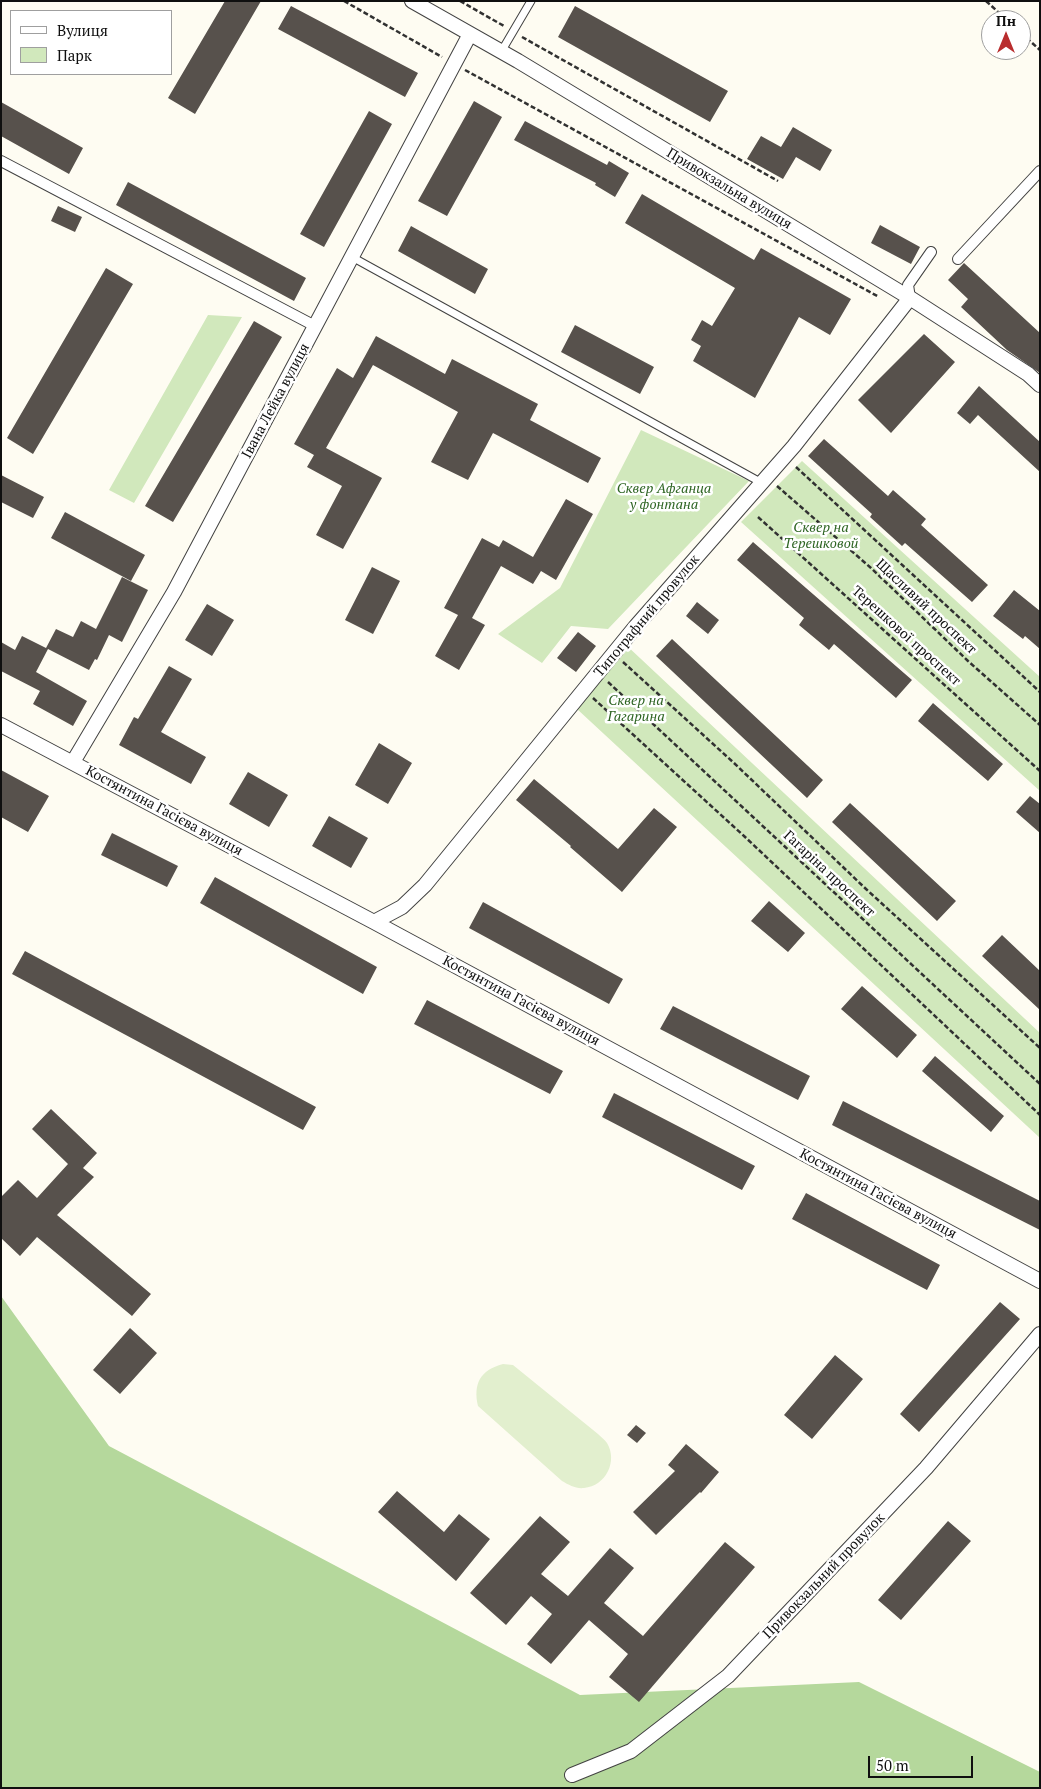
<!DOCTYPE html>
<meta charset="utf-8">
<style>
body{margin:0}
#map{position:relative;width:1041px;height:1789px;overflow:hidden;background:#fefcf2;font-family:"PT Serif",serif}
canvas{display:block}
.frame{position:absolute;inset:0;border:2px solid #0f0f0f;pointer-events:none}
.legend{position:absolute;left:10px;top:10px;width:162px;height:65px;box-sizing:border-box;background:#fff;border:1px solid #9f9f9f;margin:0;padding:6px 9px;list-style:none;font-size:15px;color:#0f0f0f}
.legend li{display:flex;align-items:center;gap:10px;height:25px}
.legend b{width:25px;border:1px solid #9f9f9f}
.north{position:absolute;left:981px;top:10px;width:50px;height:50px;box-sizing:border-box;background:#fff;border:1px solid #9f9f9f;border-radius:50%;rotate:0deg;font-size:14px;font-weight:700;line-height:20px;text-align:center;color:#0f0f0f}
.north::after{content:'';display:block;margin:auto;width:18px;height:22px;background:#b92d2e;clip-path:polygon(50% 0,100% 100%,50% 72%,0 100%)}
.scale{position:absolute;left:868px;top:1756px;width:105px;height:22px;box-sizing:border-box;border:2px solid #0f0f0f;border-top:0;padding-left:6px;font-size:15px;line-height:18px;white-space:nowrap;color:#0f0f0f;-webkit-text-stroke:4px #fff;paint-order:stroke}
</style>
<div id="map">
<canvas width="1041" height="1789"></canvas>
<div class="frame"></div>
<ul class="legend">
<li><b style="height:6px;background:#fff"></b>Вулиця</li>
<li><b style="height:14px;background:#d1e8bc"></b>Парк</li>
</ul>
<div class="north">Пн</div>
<div class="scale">50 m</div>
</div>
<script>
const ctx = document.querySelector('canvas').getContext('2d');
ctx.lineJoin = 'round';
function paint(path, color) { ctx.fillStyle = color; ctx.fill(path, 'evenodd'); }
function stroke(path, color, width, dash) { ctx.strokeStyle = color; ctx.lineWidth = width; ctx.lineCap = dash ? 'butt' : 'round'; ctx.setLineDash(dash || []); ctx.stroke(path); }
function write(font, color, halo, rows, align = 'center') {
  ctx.font = font + ' "PT Serif",serif'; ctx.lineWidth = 5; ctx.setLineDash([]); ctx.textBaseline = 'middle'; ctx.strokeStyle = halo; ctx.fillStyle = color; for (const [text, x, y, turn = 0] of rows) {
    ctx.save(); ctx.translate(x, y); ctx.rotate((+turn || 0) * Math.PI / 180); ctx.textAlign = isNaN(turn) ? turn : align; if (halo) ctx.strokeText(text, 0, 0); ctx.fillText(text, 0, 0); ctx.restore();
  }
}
paint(new Path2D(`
 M208,315L242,317L134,503L109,490Z
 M641,430L749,481L608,629L571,626L542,663L498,634L560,588Z
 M802,461L1040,677V791L741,522Z
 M625,644L1040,1033V1138L577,709Z`), '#d1e8bc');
paint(new Path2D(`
 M1,1296L109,1446L580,1695L859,1682L1040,1772V1788H1Z`), '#b5d89c');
paint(new Path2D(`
 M503,1364L513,1365L598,1434C601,1437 605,1440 607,1443C618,1461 606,1486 584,1488C576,1489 569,1485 562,1481L478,1406C473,1384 480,1370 503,1364Z`), '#e2efce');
paint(new Path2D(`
 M225,1H261L195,114L168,98Z
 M291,6L418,73L405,97L278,29Z
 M575,6L728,91L710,122L558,37Z
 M474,101L502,117L447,216L418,201Z
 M1,102L83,148L69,174L1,136Z
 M369,111L392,124L324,247L300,234Z
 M525,121L607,165L609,161L629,173L615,197L595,185L596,183L514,140Z
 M793,127L832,150L820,171L796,157L783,179L747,159L761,136L781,147Z
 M128,182L306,278L294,301L116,205Z
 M642,194L754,260L761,248L851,299L830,335L799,317L755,398L693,361L701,346L691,340L702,320L712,326L735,288L625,223Z
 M58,206L82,217L75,232L51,221Z
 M880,225L920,247L911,264L871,243Z
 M411,226L488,269L475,294L398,251Z
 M964,263L1040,333V373L1007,350L961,307L968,299L948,280Z
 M106,268L133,284L33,454L7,438Z
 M254,321L282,337L173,522L145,506Z
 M575,325L654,367L640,394L561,352Z
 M924,334L955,362L891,433L858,400Z
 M376,336L445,374L452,359L538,404L530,420L601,458L588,483L493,433L468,480L431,462L458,412L373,365L326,448L382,478L343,549L316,535L342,486L307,467L314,455L294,444L337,368L353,378Z
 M979,386L1040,442V472L978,415L970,424L957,413Z
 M824,439L888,496L893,490L926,519L921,525L988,585L972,602L905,543L902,546L870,517L872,514L808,456Z
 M1,475L44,497L33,518L1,502Z
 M566,499L593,514L556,580L541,571L533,584L501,566L472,618L485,625L459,670L435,656L458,615L444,608L482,538L499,547L503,540L533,557Z
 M65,512L145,555L131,581L51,538Z
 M753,542L912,680L896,698L834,644L829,650L799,625L804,618L737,560Z
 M372,567L400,581L373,634L345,620Z
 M122,577L148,590L122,642L109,635L97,660L95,659L89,670L48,649L36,672L87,701L73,726L33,704L40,691L1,671V642L15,650L22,636L46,648L56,629L73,637L81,621L96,629Z
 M1014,590L1040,611V649L1025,636L1023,639L993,616Z
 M697,602L719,620L708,634L686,616Z
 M207,604L234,620L212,656L185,640Z
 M578,632L596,646L576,672L557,658Z
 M672,639L823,780L807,798L656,656Z
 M169,666L192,679L161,732L206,757L191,784L119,745L134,717L138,719Z
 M933,703L1003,764L988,781L918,721Z
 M379,743L412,763L388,804L355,785Z
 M1,770L49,796L28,832L1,817Z
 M248,772L288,795L269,827L229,804Z
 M534,779L618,849L654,808L677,827L622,892L570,847L571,846L516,800Z
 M1030,796L1040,804V833L1016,812Z
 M850,803L956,901L937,921L832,822Z
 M329,816L368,838L351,868L312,846Z
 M112,833L178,866L167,887L101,855Z
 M215,877L377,967L363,994L200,903Z
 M769,901L805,933L788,952L751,921Z
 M483,902L623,979L609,1004L469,928Z
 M1002,935L1040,971V1010L982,956Z
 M25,951L316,1107L303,1130L12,974Z
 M862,986L917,1035L897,1058L841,1009Z
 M427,1000L563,1071L550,1094L414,1024Z
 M673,1006L810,1076L798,1100L660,1029Z
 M935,1056L1004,1116L991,1132L922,1071Z
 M614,1093L755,1166L742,1190L602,1117Z
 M843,1101L1040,1201V1230L832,1125Z
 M51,1109L97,1153L83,1168L94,1177L57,1215L151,1294L132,1316L37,1237L20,1256L1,1238V1197L18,1180L37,1198L68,1164L32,1129Z
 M806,1193L940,1265L927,1290L792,1219Z
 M1000,1302L1020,1319L919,1432L900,1414Z
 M130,1328L157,1353L120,1394L93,1370Z
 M835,1355L863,1379L812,1439L784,1415Z
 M636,1425L646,1433L637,1443L627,1435Z
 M686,1444L719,1472L701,1493L700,1492L656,1535L633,1512L675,1471L668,1465Z
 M397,1491L444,1532L459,1514L490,1539L456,1581L378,1512Z
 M540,1516L570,1542L541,1574L568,1596L610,1548L634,1568L604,1603L643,1636L725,1542L755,1567L639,1702L609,1677L628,1654L589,1620L551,1664L527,1644L552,1614L531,1596L506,1625L470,1593Z
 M948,1521L971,1541L901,1620L878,1600Z`), '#57514c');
const service = new Path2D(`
 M501,52L531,1
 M352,257L762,483`);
const pedestrian = new Path2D(`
 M1,161L315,326
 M958,259L1040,171
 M910,298L908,285L931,252`);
const minor = new Path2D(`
 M412,1L518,61L910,298L1028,374L1040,385
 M1,725L374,922L1040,1281
 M73,762L174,592L470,34
 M374,922L402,907L425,885L636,626L794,446L910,298
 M572,1775L631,1751L728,1676L926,1468L1040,1334`);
stroke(service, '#424242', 9);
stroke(pedestrian, '#424242', 12);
stroke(minor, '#424242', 16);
stroke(new Path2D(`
 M344,1L442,57
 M460,1L504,26
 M986,1L1007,20
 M1021,33L1040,50
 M522,37L778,181
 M465,70L879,297
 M796,467L1040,692
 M777,486L871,568L968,661L1040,725
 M758,517L1040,771
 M623,662L734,763L866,889L1040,1048
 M608,682L1040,1084
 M593,698L744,836L1040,1115`), '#313131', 2.5, [5, 2.5]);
stroke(service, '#fff', 7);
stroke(pedestrian, '#fff', 10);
stroke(minor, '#fff', 14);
write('14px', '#0f0f0f', '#fff', [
 ["Привокзальна вулиця",729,189,31],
 ["Івана Лейка вулиця",276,401,-62],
 ["Щасливий проспект",926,607,43],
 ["Типографний провулок",647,616,-50],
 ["Терешкової проспект",906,636,42],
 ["Костянтина Гасієва вулиця",164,811,28],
 ["Гагаріна проспект",829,874,43],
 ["Костянтина Гасієва вулиця",521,1001,28],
 ["Костянтина Гасієва вулиця",878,1194,28],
 ["Привокзальний провулок",824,1576,-46]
]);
write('italic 14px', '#2d6422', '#fff', [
 ["Сквер Афганца",664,489],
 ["у фонтана",664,505],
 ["Сквер на",821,528],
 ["Терешковой",821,544],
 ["Сквер на",636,701],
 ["Гагарина",636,717]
]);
</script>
